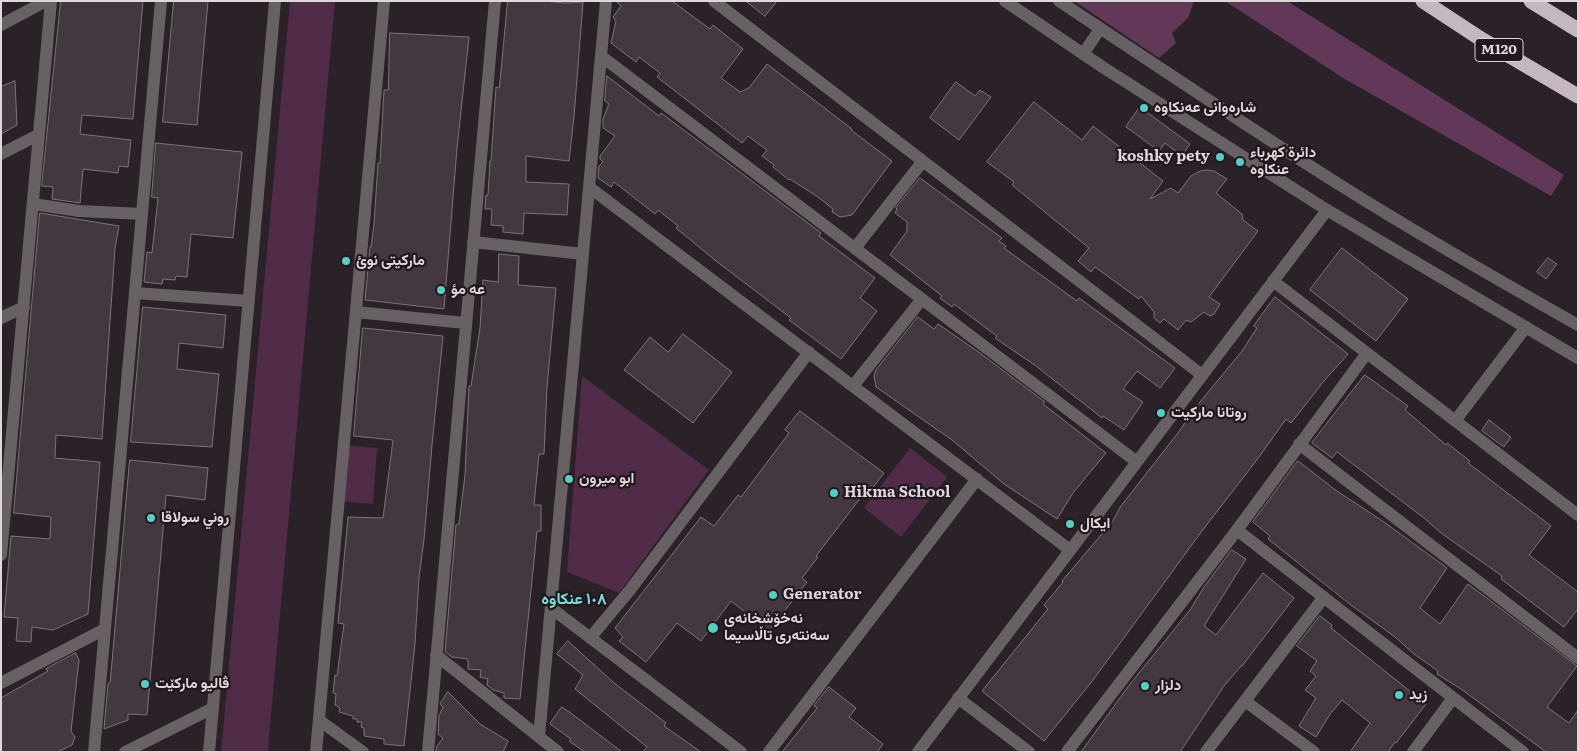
<!DOCTYPE html>
<meta charset="utf-8">
<style>
body{margin:0}
#map{position:relative;width:1579px;height:753px;overflow:hidden;background:#2b2128;font-family:Literata,serif}
canvas{display:block}
.frame{position:absolute;inset:0;border:2px solid #ded7db;pointer-events:none}
</style>
<div id="map">
<canvas width="1579" height="753"></canvas>
<div class="frame"></div>
</div>
<script>
const ctx = document.querySelector('canvas').getContext('2d');
ctx.lineJoin = 'round';
function paint(path, color) { ctx.fillStyle = color; ctx.fill(path, 'evenodd'); }
function stroke(path, color, width, dash) { ctx.strokeStyle = color; ctx.lineWidth = width; ctx.lineCap = dash ? 'butt' : 'round'; ctx.setLineDash(dash || []); ctx.stroke(path); }
function write(font, color, halo, rows, align = 'center') {
  ctx.font = font + ' Literata,Vazirmatn,serif'; ctx.lineWidth = 4.5; ctx.setLineDash([]); ctx.textBaseline = 'middle'; ctx.strokeStyle = halo; ctx.fillStyle = color; for (const [text, x, y, turn = 0] of rows) {
    ctx.save(); ctx.translate(x, y); ctx.rotate((+turn || 0) * Math.PI / 180); ctx.textAlign = isNaN(turn) ? turn : align; if (halo) ctx.strokeText(text, 0, 0); ctx.fillText(text, 0, 0); ctx.restore();
  }
}
paint(new Path2D(`
 M290,1H335L269,737L268,752H221Z
 M582,376L709,470L619,593L567,572Z
 M341,445L377,448L373,504L336,501Z
 M910,448L947,477L901,537L864,508Z`), '#512c48');
paint(new Path2D(`
 M1074,1H1194L1188,18L1172,33L1176,43L1159,58Z
 M1225,1H1287L1564,175L1551,196L1343,78Z`), '#613857');
const building = new Path2D(`
 M61,1H143L133,119L82,115L80,134L131,140L128,167L119,166L118,173L83,169L80,203L52,199L53,187L42,186Z
 M174,1H208L197,125L163,122Z
 M508,1H543L565,3L583,2L574,117L569,161L526,156V182L569,184L567,215L524,213L523,234L503,232V226L491,225L492,209H485L486,195H488L490,161H491L496,87L499,88Z
 M616,1H672L710,29L713,25L743,49L721,78L740,92L749,88L767,64L852,129L851,130L892,161L852,215L840,217L832,212L833,209L818,197L790,179L789,180L773,167L774,165L762,156L767,150L748,136L742,143L657,77L660,73L639,57L636,62L611,43L616,21L613,17L621,6Z
 M746,1H777L765,16Z
 M390,33L469,37L457,148L444,309L365,300L370,247H371L374,224L378,163H380L384,90H388Z
 M607,76L659,116L661,113L800,217L821,233L819,236L875,278L860,298L877,311L841,359L789,320L791,318L716,261L676,228L678,226L658,210L655,214L614,182L611,187L598,178L599,166L603,162L600,159V156L615,136L603,128V119L609,104L605,101Z
 M15,81L17,125L1,134V87Z
 M956,82L975,96L980,90L991,97L959,140L930,118Z
 M1034,102L1082,140L1093,126L1163,181L1150,199L1171,188L1178,193L1191,176L1198,172L1205,170L1214,171L1227,179L1216,193L1242,214L1243,220L1258,231L1209,297L1220,304L1214,314L1210,316L1204,312L1191,322L1186,320L1178,330L1164,319L1160,323L1154,318V312L1141,296L1139,299L1095,267L1091,272L1078,261L1089,248L1012,185L1014,182L987,162Z
 M1140,107L1190,144L1182,156L1165,143L1159,151L1126,127Z
 M156,143L242,152L233,238L191,234L187,277L176,276L175,280L163,279L162,284L144,282L147,252L152,253L158,198L152,197Z
 M920,178L1002,238L999,241L1006,246L1004,248L1030,267L1077,301L1079,298L1175,368L1160,388L1137,371L1123,389L1143,402L1124,430L1103,416L1102,418L1036,366L995,338L997,336L986,328L954,304L952,307L940,298L942,296L890,255L907,231V222L895,213L897,209L896,208Z
 M40,213L119,226L115,248L102,439L56,435L55,458L100,462L88,614L53,630L32,627L31,642L16,641L18,618L4,617L11,536L50,539L51,517L14,513Z
 M1342,248L1408,299L1376,341L1310,290Z
 M499,254L519,256L518,285L556,288L547,387L544,454H539L534,505H541V531H537L520,699L504,698V693L493,690L487,685L488,679L480,677L481,670L468,669V659L452,657L445,652L456,525L459,524L465,475L469,386H471L480,328L483,280L498,282Z
 M1548,258L1557,264L1546,279L1537,272Z
 M1275,297L1348,354L1324,381L1291,423L1286,419L1259,457L1202,531L1093,680L1044,741L982,691L1048,609L1044,605L1063,582L1062,581L1112,522L1121,506L1181,429L1191,413L1242,351L1257,328L1254,326Z
 M143,307L226,315L223,348L179,343L177,369L219,374L212,447L131,442Z
 M918,317L934,329L938,324L980,353L1045,402L1043,404L1106,453L1073,493L1057,519L1004,484L952,440L876,387L874,376L876,370Z
 M363,328L443,336L432,445L424,540L419,577L415,644L404,746L384,744V739L364,736V728L361,727L362,722H357V719H353V716L339,712L340,708L335,705L336,694L333,693L335,675L337,676L344,624L338,623L348,517L383,518L393,440L354,436Z
 M683,334L732,372L693,423L624,370L650,337L668,352Z
 M1365,375L1408,406L1405,410L1446,445L1447,443L1470,461L1468,463L1551,526L1529,555L1578,592V609L1564,627L1501,579L1502,576L1441,533L1424,518L1337,452L1332,458L1312,443Z
 M800,411L884,473L868,494L865,492L816,556L818,557L802,578L807,582L769,631L731,601L701,641L677,623L646,662L619,641L623,637L615,628L701,517L714,526L738,495L741,497L789,433L785,430Z
 M1489,420L1511,437L1504,447L1482,431Z
 M130,460L208,468L205,500L166,495L147,715L128,714V720L104,729L108,684L110,682Z
 M1298,461L1337,491L1384,522L1447,568L1420,608L1440,624L1468,584L1577,666L1547,707L1569,723L1578,710V752H1546L1461,689L1437,674L1438,671L1414,654L1395,637L1351,605L1268,539L1270,536L1253,522Z
 M1232,550L1246,559L1204,626L1216,635L1263,573L1294,598L1242,666H1241L1224,686L1180,752H1081L1130,684L1190,610L1204,587Z
 M1320,616L1332,625L1331,628L1426,704L1396,743L1395,742L1388,752H1350L1370,723L1342,700L1333,711H1332L1316,737L1299,726L1316,698L1305,690L1316,676L1310,671L1317,661L1297,646Z
 M568,641L613,682L666,723L664,726L701,752H643L647,747L575,689L583,675L557,654Z
 M76,653L79,660L71,731L75,737L72,745L57,752H1V698L48,671L46,669Z
 M829,687L856,708L849,717L883,744L877,752H782L817,708L814,706Z
 M448,692L480,724L508,741L503,752H436L437,746L443,738L438,734L439,716L443,707L440,704L441,702Z
 M562,707L572,714L622,752H585L569,741L571,739L550,724Z`);
paint(building, '#433840');
stroke(building, '#7f727b', 1);
stroke(new Path2D(`
 M714,1L1202,375
 M1,25L46,1
 M601,56L1137,462
 M1,154L38,135
 M589,187L1070,550
 M33,204L79,211L142,214
 M473,242L583,254
 M855,248L923,161
 M1273,281L1578,515
 M135,293L249,301
 M356,312L465,323
 M1,318L24,307
 M853,386L922,299
 M1455,421L1526,327
 M1299,444L1578,658
 M1237,530L1523,752
 M1,555L51,1
 M551,608L741,752
 M590,638L630,590L809,352
 M436,655L558,752
 M1,683L105,629
 M958,698L1029,752
 M1245,701L1314,752
 M319,720L363,752
 M539,737L606,1
 M94,752L161,1
 M125,752L213,708
 M209,752L275,1
 M316,752L384,1
 M428,752L495,1
 M769,752L977,479
 M918,752L1327,210
 M1067,752L1237,530L1367,353
 M1206,752L1324,597
 M1413,752L1453,698`), '#676165', 12);
stroke(new Path2D(`
 M1005,1L1104,68L1327,210L1578,358
 M1059,1C1153,63 1246,126 1340,185C1418,234 1498,280 1578,325
 M1083,54L1100,29`), '#676165', 12);
stroke(new Path2D(`
 M1423,1L1481,39L1578,96
 M1531,1L1578,30`), '#c4b7c0', 15);
for (const [x, y, r, color] of [
 [1144,108,5,"#56cec3"],
 [1220,157,5,"#56cec3"],
 [1240,162,5,"#56cec3"],
 [346,261,5,"#56cec3"],
 [441,290,5,"#56cec3"],
 [1161,413,5,"#56cec3"],
 [569,479,5,"#56cec3"],
 [834,493,5,"#56cec3"],
 [151,518,5,"#56cec3"],
 [1070,524,5,"#56cec3"],
 [773,595,5,"#56cec3"],
 [713,628,6,"#56cec3"],
 [145,684,5,"#56cec3"],
 [1145,686,5,"#56cec3"],
 [1399,695,5,"#56cec3"]
]) { const dot = new Path2D(); dot.arc(x, y, r, 0, 2 * Math.PI); ctx.fillStyle = color; ctx.fill(dot); stroke(dot, '#21171e', 2); }
for (const [x, y, w] of [
 [1499,50,48]
]) { const box = new Path2D(); box.roundRect(x - w / 2, y - 11.5, w, 23, 4); ctx.fillStyle = '#21171e'; ctx.fill(box); stroke(box, '#ded7db', 1); }
write('bold 14px', '#ded7db', null, [
 ["M120",1499,50]
]);
write('bold 15px', '#ded7db', '#21171e', [
 ["شارەوانی عەنکاوە",1154,108],
 ["دائرة كهرباء",1250,153],
 ["عنكاوه",1250,170],
 ["koshky pety",1210,157,"right"],
 ["مارکیتی نوئ",356,261],
 ["عه مؤ",451,290],
 ["روتانا ماركيت",1171,413],
 ["ابو ميرون",579,479],
 ["Hikma School",844,493],
 ["روني سولاقا",161,518],
 ["ايكال",1080,524],
 ["Generator",783,595],
 ["نەخۆشخانەی",724,619],
 ["سەنتەری تاڵاسیما",724,636],
 ["ڤالیو مارکێت",155,684],
 ["دلزار",1155,686],
 ["زيد",1409,695]
], 'left');
write('bold 16px', '#76e0d5', '#21171e', [
 ["١٠٨ عنکاوە",574,599]
]);
</script>
